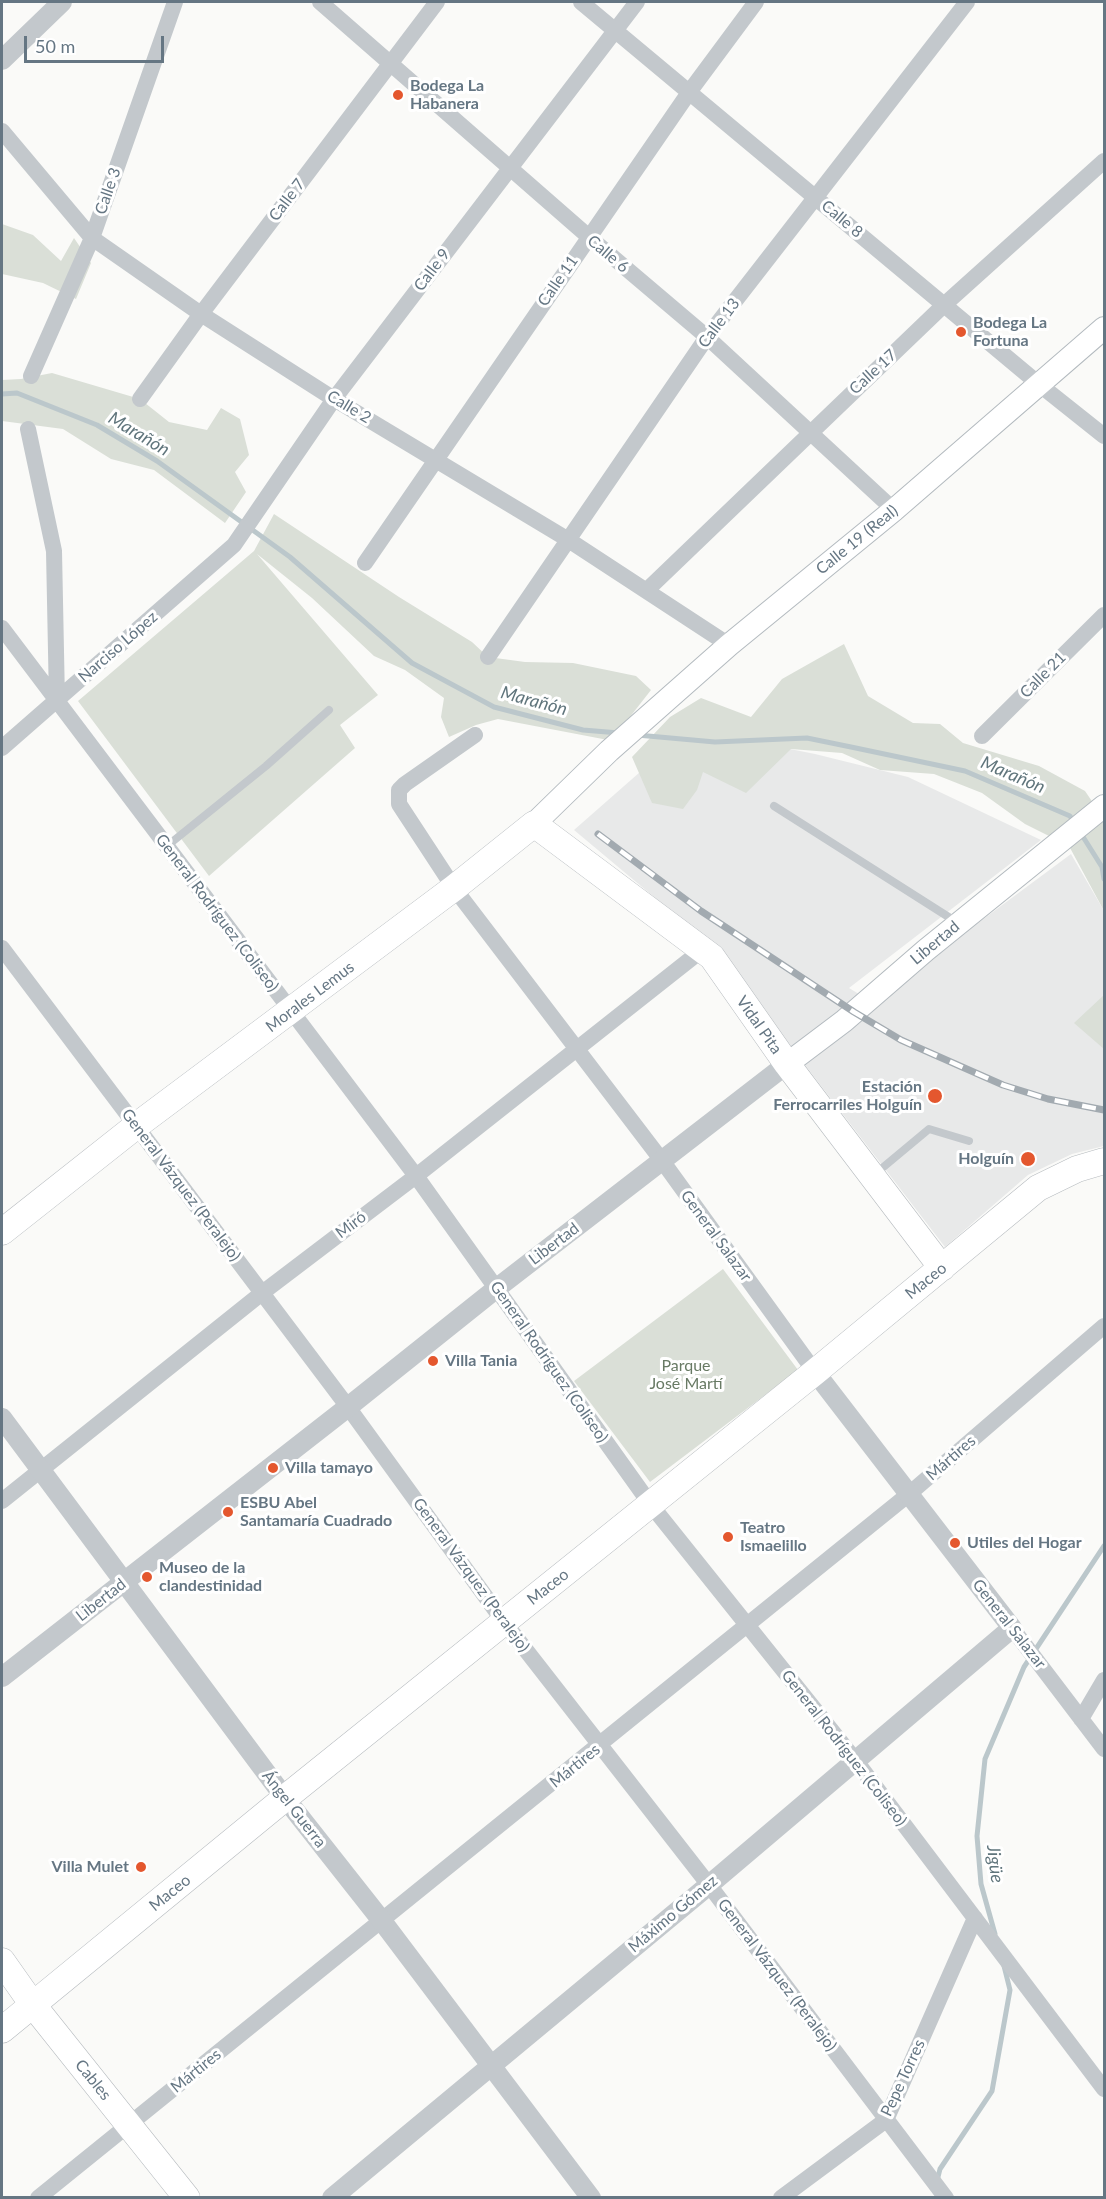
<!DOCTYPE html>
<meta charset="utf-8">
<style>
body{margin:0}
#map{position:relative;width:1106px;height:2199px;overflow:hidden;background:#fafaf8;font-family:Lato,sans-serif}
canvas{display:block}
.frame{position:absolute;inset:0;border:3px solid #657683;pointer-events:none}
.scale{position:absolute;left:24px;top:36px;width:140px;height:27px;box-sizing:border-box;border:3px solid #657683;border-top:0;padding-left:8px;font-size:18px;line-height:21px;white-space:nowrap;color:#657683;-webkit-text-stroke:4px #fff;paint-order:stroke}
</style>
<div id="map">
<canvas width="1106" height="2199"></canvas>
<div class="frame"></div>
<div class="scale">50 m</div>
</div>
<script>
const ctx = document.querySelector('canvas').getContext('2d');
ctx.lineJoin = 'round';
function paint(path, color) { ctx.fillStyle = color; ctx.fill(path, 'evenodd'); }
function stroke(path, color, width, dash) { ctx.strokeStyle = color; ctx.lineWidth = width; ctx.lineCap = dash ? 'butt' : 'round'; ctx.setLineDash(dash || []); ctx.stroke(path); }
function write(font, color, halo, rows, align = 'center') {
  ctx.font = font + ' Lato,sans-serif'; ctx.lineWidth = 6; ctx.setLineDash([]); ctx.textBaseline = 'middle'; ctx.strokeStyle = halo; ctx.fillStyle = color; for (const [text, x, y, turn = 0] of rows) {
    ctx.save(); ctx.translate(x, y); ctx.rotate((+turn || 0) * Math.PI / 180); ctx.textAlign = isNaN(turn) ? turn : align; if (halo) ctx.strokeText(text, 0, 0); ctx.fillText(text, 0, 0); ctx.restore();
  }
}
paint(new Path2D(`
 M790,749L815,754L908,777L1041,840L849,988L877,1005L947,946L1071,854L1104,911V1146L1072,1154L1028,1175L945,1247L715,948L574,830L648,765Z`), '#e8e9e9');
paint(new Path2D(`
 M2,224L33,235L61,261L74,238L91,263L76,299L43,283L2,274Z
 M52,373L140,399L169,422L207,430L221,408L240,419L249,455L235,472L246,492L225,523L154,470L111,459L63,429L2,421V380L21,379Z
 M274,514L399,597L472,642L488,657L525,662L573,663L636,676L651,690L626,722L608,740L498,719L476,725L449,737L441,717L444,698L405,670L374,656L312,598L257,554L378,695L340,725L355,748L209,876L78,701L254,551Z
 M844,644L868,696L913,723L940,724L963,743L1039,766L1085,791L1104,819V911L1069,846L1025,824L982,793L934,774L880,770L842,753L791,749L746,793L703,772L697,790L683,809L652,803L632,757L670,717L701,698L751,717L782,679Z
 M1104,995V1049L1074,1023Z
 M723,1269L798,1370L650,1482L574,1381Z`), '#dadfd7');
stroke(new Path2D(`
 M2,394L17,393L97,425L157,461L290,557L412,663L494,707L583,730L619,733
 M637,735L715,742L807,738L851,747L965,771L1070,816L1075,824
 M1080,832L1102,867L1104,879
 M995,1934L981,1884L977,1836L985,1759L1024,1667L1104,1546
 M937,2181L940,2169L992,2091L1010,1990L1004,1966`), '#bbc7cb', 5);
const secondary = new Path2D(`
 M534,824L609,751L729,645L894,510L1104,328
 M787,1064L844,1021L926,950L1104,806`);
const primary = new Path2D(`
 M2,1232L136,1126L454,888L534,824L712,957L787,1064L942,1268
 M2,1961L33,2005L187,2198
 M2,2030L285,1798L815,1372L1038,1188L1077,1169L1104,1161`);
stroke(secondary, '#b3babf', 24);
stroke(primary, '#b5babe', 27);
stroke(new Path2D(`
 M774,806L958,923
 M167,846L266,766L329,710
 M875,1174L929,1129L969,1141`), '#c3c8cc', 8);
stroke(new Path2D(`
 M320,2L589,237L707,337L894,510
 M581,2L1040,385L1104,436
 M2,131L92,238L201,314L334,399L567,539L729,645
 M31,376L92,238L175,2
 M140,399L201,314L437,2
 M28,429L54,551L57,701
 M365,563L690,91L756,2
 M647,590L945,304L1104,161
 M2,628L416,1176L651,1505L856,1761L1104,2089
 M488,657L707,337L967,2
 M475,735L405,784L399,790V804L454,888L663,1162L815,1372
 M982,736L1104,615
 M2,748L234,545L334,399L637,2
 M2,948L348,1407L504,1622L709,1885L946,2198
 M2,1501L262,1293L416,1176L702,950
 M1012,1628L1104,1749
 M1081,1719L1104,1680
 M38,2198L909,1494L1104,1326
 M781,2198L886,2120L975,1918`), '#c3c8cc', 16);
stroke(new Path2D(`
 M2,60L62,2
 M2,1418L285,1798L382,1921L591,2198
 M2,1677L348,1407L497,1288L787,1064
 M332,2198L709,1885L1012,1628L815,1372`), '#c3c8cc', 20);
stroke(secondary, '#fff', 22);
stroke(primary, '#fff', 26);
const rail = new Path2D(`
 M598,834L701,911L854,1012L901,1040L1003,1085L1048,1099L1104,1110`);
stroke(rail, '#a2aab0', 7);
stroke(rail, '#fff', 4.5, [14]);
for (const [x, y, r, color] of [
 [398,95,6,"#e4572e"],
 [961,332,6,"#e4572e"],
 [935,1096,8,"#e4572e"],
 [1028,1159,8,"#e4572e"],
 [433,1361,6,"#e4572e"],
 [273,1468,6,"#e4572e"],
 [228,1512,6,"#e4572e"],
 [728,1537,6,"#e4572e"],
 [955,1543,6,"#e4572e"],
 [147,1577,6,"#e4572e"],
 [141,1867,6,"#e4572e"]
]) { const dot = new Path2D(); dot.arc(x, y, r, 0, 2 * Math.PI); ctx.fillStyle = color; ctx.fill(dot); stroke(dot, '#fff', 2); }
write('bold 16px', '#657683', '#fff', [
 ["Bodega La",410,86],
 ["Habanera",410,104],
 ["Bodega La",973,323],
 ["Fortuna",973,341],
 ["Estación",922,1087,"right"],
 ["Ferrocarriles Holguín",922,1105,"right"],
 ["Holguín",1014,1159,"right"],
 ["Villa Tania",445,1361],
 ["Villa tamayo",285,1468],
 ["ESBU Abel",240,1503],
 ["Santamaría Cuadrado",240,1521],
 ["Teatro",740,1528],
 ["Ismaelillo",740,1546],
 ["Utiles del Hogar",967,1543],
 ["Museo de la",159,1568],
 ["clandestinidad",159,1586],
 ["Villa Mulet",129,1867,"right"]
], 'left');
write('16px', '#657683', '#fff', [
 ["Calle 3",108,191,-71],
 ["Calle 7",287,200,-53],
 ["Calle 8",842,219,40],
 ["Calle 6",608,254,40],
 ["Calle 9",432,270,-53],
 ["Calle 11",558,281,-55],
 ["Calle 13",719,323,-53],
 ["Calle 17",873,372,-43],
 ["Calle 2",349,407,31],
 ["Calle 19 (Real)",857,540,-39],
 ["Narciso López",118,647,-41],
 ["Calle 21",1043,675,-45],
 ["General Rodríguez (Coliseo)",217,913,53],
 ["Libertad",935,943,-40],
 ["Morales Lemus",310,997,-37],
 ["Vidal Pita",759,1025,55],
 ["General Vázquez (Peralejo)",181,1185,53],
 ["Miró",351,1225,-37],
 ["General Salazar",716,1236,54],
 ["Libertad",554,1244,-37],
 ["Maceo",926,1281,-39],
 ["General Rodríguez (Coliseo)",549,1362,55],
 ["Mártires",951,1458,-41],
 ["General Vázquez (Peralejo)",471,1575,54],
 ["Maceo",548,1587,-38],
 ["Libertad",101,1600,-38],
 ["General Salazar",1009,1624,52],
 ["General Rodríguez (Coliseo)",844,1748,52],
 ["Mártires",575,1766,-39],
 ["Ángel Guerra",294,1809,52],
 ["Maceo",170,1893,-39],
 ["Máximo Gómez",673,1914,-40],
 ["General Vázquez (Peralejo)",777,1975,53],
 ["Mártires",196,2071,-39],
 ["Pepe Torres",903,2078,-65],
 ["Cables",93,2080,51]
]);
write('16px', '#687a64', '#fff', [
 ["Parque",686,1366],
 ["José Martí",686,1384]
]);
write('italic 18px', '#60757c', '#fff', [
 ["Marañón",139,434,31],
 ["Marañón",534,701,15],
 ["Marañón",1013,775,23],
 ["Jigüe",995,1864,83]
]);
</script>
